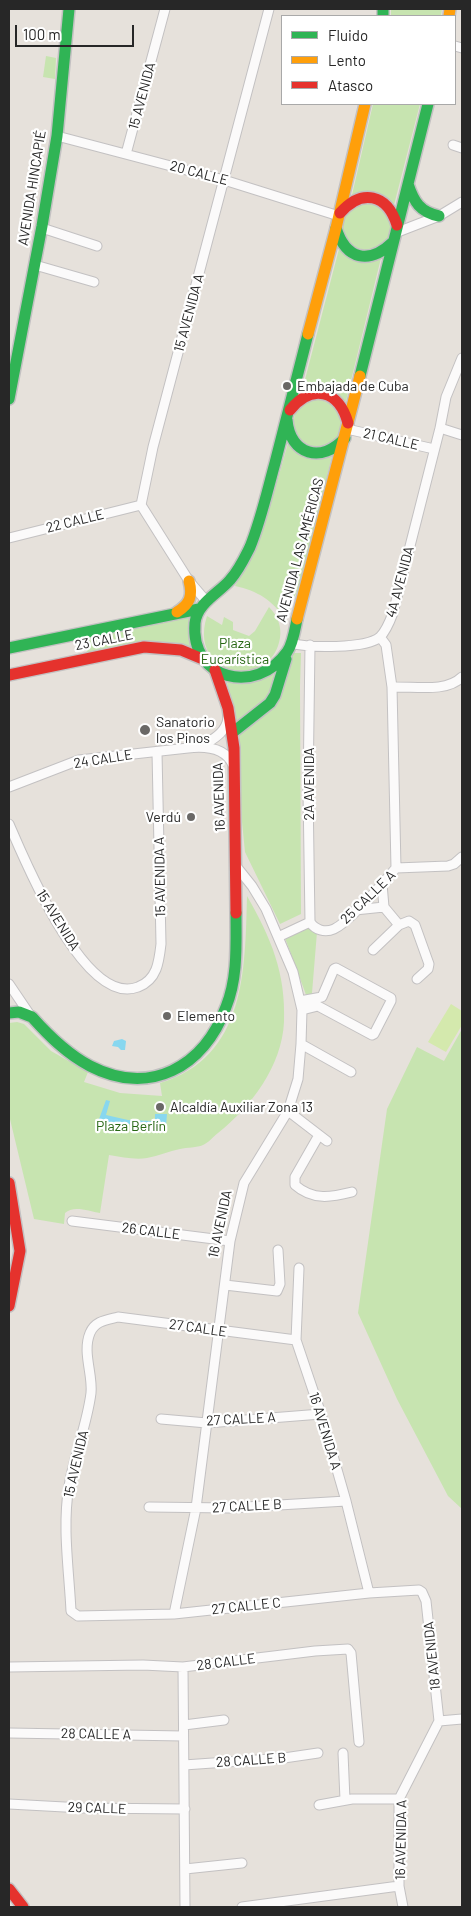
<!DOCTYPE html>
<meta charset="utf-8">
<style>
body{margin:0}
#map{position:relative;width:471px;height:1916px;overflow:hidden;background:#e6e1db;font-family:Barlow,sans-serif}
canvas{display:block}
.frame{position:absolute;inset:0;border:10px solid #272727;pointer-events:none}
.legend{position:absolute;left:281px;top:15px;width:175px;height:90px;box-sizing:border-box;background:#fff;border:1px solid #a9a9a9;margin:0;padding:6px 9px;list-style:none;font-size:15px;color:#272727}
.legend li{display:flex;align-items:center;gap:10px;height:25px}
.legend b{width:25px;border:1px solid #a9a9a9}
.scale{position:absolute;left:15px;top:25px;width:119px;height:22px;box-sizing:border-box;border:2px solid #272727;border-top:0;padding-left:6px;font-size:15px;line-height:18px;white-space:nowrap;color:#272727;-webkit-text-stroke:4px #fff;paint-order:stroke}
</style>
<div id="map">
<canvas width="471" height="1916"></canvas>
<div class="frame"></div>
<ul class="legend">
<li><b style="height:6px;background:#30b455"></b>Fluido</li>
<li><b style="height:6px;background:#ff9f0a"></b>Lento</li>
<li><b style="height:6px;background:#e5322d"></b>Atasco</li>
</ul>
<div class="scale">100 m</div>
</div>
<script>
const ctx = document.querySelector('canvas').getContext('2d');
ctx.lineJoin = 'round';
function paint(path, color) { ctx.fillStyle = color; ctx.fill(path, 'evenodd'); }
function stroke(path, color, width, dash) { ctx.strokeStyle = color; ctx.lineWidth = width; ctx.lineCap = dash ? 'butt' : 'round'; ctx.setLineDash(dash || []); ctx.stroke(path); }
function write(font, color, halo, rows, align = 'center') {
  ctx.font = font + ' Barlow,sans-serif'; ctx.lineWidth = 4.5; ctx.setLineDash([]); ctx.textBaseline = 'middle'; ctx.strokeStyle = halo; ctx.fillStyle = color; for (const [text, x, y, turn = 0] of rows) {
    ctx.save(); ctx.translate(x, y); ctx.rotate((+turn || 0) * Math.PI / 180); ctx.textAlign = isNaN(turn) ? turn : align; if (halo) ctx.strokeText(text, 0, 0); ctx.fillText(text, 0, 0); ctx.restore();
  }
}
paint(new Path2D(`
 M391,9H442L441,16H391Z
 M46,56L56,58L55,79L43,77Z
 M373,104H420L394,205L352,195Z
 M359,201L385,207L393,233L374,252L348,246L341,221Z
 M339,249L381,258L346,401L302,391Z
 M318,398L338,408L342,430C339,434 336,441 332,443C307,460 279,423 303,403C306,401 313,399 318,398Z
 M288,443L332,456L300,584L285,619C272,600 258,591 235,586C261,541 274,493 288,443Z
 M269,607C277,615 282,626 280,638C271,692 187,677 207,616L222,625L224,617L233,622V630L249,636L255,631Z
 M192,616L193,649L87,653L84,638Z
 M293,653H301L300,686L301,914L280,924L245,852L242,822L237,732L272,705Z
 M276,674L273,694L236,726L227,682Z
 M247,896C271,938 286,973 284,1022C282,1066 251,1107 218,1133C213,1137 208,1143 203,1145C197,1148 187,1147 180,1149C169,1151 159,1156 147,1158C135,1160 122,1157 109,1155L100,1213C89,1211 73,1205 65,1213L64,1224L34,1219L9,1115V1023L17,1022L24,1024L51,1051L88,1072L84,1082L120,1093L162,1096L160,1083C246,1057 245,970 247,896Z
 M309,927L317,932L312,993L314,996L306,995L305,992L285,938Z
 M462,1029V1509L448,1496L397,1399L358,1313L387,1109L417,1047L444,1061Z`), '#c7e4b0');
paint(new Path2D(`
 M451,1004L462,1011V1025L446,1052L428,1042Z`), '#d4e9ad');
paint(new Path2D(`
 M122,1039L126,1041L125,1050H121L118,1047L112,1046L114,1041Z
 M106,1100L110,1101L106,1115L128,1120L151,1121H155V1114H167L166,1126L139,1128V1125L129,1124L127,1132L98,1122Z`), '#88d7ef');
const street = new Path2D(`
 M455,46L462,48
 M57,136L224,180L339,216
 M453,145L462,148
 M126,154L165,9
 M42,228L97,246
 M395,233L439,216L462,202
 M35,265L94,282
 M440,428L462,435
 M347,429L434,449
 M9,538L141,505
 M207,602L189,581L141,505L153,447L269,9
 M380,637L386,645L392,687L396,868
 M291,643C308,648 366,649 380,637C386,631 390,621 393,613L440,428L446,397L462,358
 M310,645L308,791L310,922
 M392,687C414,686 446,693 462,677
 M201,747C213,739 226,733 228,718
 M9,787L79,760L188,748C205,746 225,747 233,765
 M9,824C25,861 85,1008 138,987C157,980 159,962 161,944L157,752
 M382,884L384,907L399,925L409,921L415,925L429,964L428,969L417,979
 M355,910L384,907
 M310,922C315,930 325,933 334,929C349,922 384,882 396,868L448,866L454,864L462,857
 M278,937L310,922
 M373,950L399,925
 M9,984L30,1015
 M300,1001L322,997L334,969L336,968L391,998V1001L374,1034L372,1035L318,1006L302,1010
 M301,1044L351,1072
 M288,1111L327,1141
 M319,1135L295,1177V1185C313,1201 332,1197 352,1192
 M72,1221L230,1241
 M299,1268L296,1340L321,1414L346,1501L369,1593
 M225,1285L277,1291L280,1284L278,1250
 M296,1340L118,1317C106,1320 95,1321 90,1333C82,1352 93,1374 91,1393C87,1425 74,1455 69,1486C62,1526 69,1570 71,1611L78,1616L174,1614L369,1593L419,1590L422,1592L426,1601L439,1721
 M161,1419L207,1423L321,1414
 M149,1507L229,1508L346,1501
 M174,1614L196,1508L230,1241L244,1183L288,1111L298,1079L301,1044L302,1010L293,972L266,909L252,886L236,866
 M9,1667L143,1665L183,1667L315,1651L348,1649L351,1653L359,1742
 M183,1667L185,1907
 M439,1721L462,1719
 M184,1725L224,1720
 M9,1733L183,1736
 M343,1753L345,1800
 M184,1765L284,1758L318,1753
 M9,1804L83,1808L185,1809
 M319,1805L352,1799H399
 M185,1869L242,1863
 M242,1907L399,1886
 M403,1907L399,1886V1799L439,1721`);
const fast = new Path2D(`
 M383,9V16
 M408,184C414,202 420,212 439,216
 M336,228C346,260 369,265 393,242
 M360,376L428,104
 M9,399L42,226L57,136L69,9
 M287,420C290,455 322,464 345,438
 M297,619C295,629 293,644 287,652C256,696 190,680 195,623C197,603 219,593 230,580C239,570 244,559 250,547C261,520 267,492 275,463C286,420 297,377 308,334
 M9,648L199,609
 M232,733L270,703L275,695L286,659
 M9,1013L19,1012L32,1017
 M32,1017C49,1036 67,1054 90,1066C150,1097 204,1067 226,1007C238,977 236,945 236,913`);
const slow = new Path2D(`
 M449,16L450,9
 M308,334L336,228L365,104
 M177,612C190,604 193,596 189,581
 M297,619L360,376`);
const jam = new Path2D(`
 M340,213C362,188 387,194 397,225
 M290,410C312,383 339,390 348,423
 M215,670L228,708L234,748L236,913
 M9,675L144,647L181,650L205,660
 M9,1183L20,1251L9,1306
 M9,1889L23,1907`);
stroke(street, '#c3c1c2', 11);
stroke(fast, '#c3c1c2', 14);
stroke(slow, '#c3c1c2', 14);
stroke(jam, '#c3c1c2', 14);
stroke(street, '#fbfafa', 9);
stroke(fast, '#30b455', 11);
stroke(slow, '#ff9f0a', 11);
stroke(jam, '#e5322d', 11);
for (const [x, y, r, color] of [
 [287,386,5,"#6a6866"],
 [145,730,6,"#6a6866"],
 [191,817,5,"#6a6866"],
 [167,1016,5,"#6a6866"],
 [160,1107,5,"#6a6866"]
]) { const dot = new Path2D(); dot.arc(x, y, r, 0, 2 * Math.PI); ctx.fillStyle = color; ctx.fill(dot); stroke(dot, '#fff', 2); }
write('14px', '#272727', '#fff', [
 ["15 AVENIDA",142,96,-75],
 ["20 CALLE",199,173,15],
 ["AVENIDA HINCAPIÉ",32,188,-81],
 ["15 AVENIDA A",189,313,-75],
 ["21 CALLE",391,439,13],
 ["22 CALLE",75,521,-14],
 ["AVENIDA LAS AMÉRICAS",300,550,-75],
 ["4A AVENIDA",400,582,-75],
 ["23 CALLE",104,640,-11],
 ["24 CALLE",103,759,-9],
 ["2A AVENIDA",309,784,-90],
 ["16 AVENIDA",219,797,-92],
 ["15 AVENIDA A",160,877,-91],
 ["25 CALLE A",368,897,-44],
 ["15 AVENIDA",58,920,58],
 ["16 AVENIDA",220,1224,-78],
 ["26 CALLE",151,1231,7],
 ["27 CALLE",198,1328,8],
 ["27 CALLE A",241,1419,-3],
 ["16 AVENIDA A",325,1431,73],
 ["15 AVENIDA",76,1464,-77],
 ["27 CALLE B",247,1506,-3],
 ["27 CALLE C",246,1606,-6],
 ["18 AVENIDA",432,1656,-96],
 ["28 CALLE",226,1662,-7],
 ["28 CALLE A",96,1734,1],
 ["28 CALLE B",251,1760,-4],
 ["29 CALLE",97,1808,2],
 ["16 AVENIDA A",401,1840,-89]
]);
write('14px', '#272727', '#fff', [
 ["Embajada de Cuba",297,386],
 ["Sanatorio",156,722],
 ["los Pinos",156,738],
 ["Verdú",181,817,"right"],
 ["Elemento",177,1016],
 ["Alcaldía Auxiliar Zona 13",170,1107]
], 'left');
write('14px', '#276713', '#fff', [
 ["Plaza",235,643],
 ["Eucarística",235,659],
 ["Plaza Berlín",131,1126]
]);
</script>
